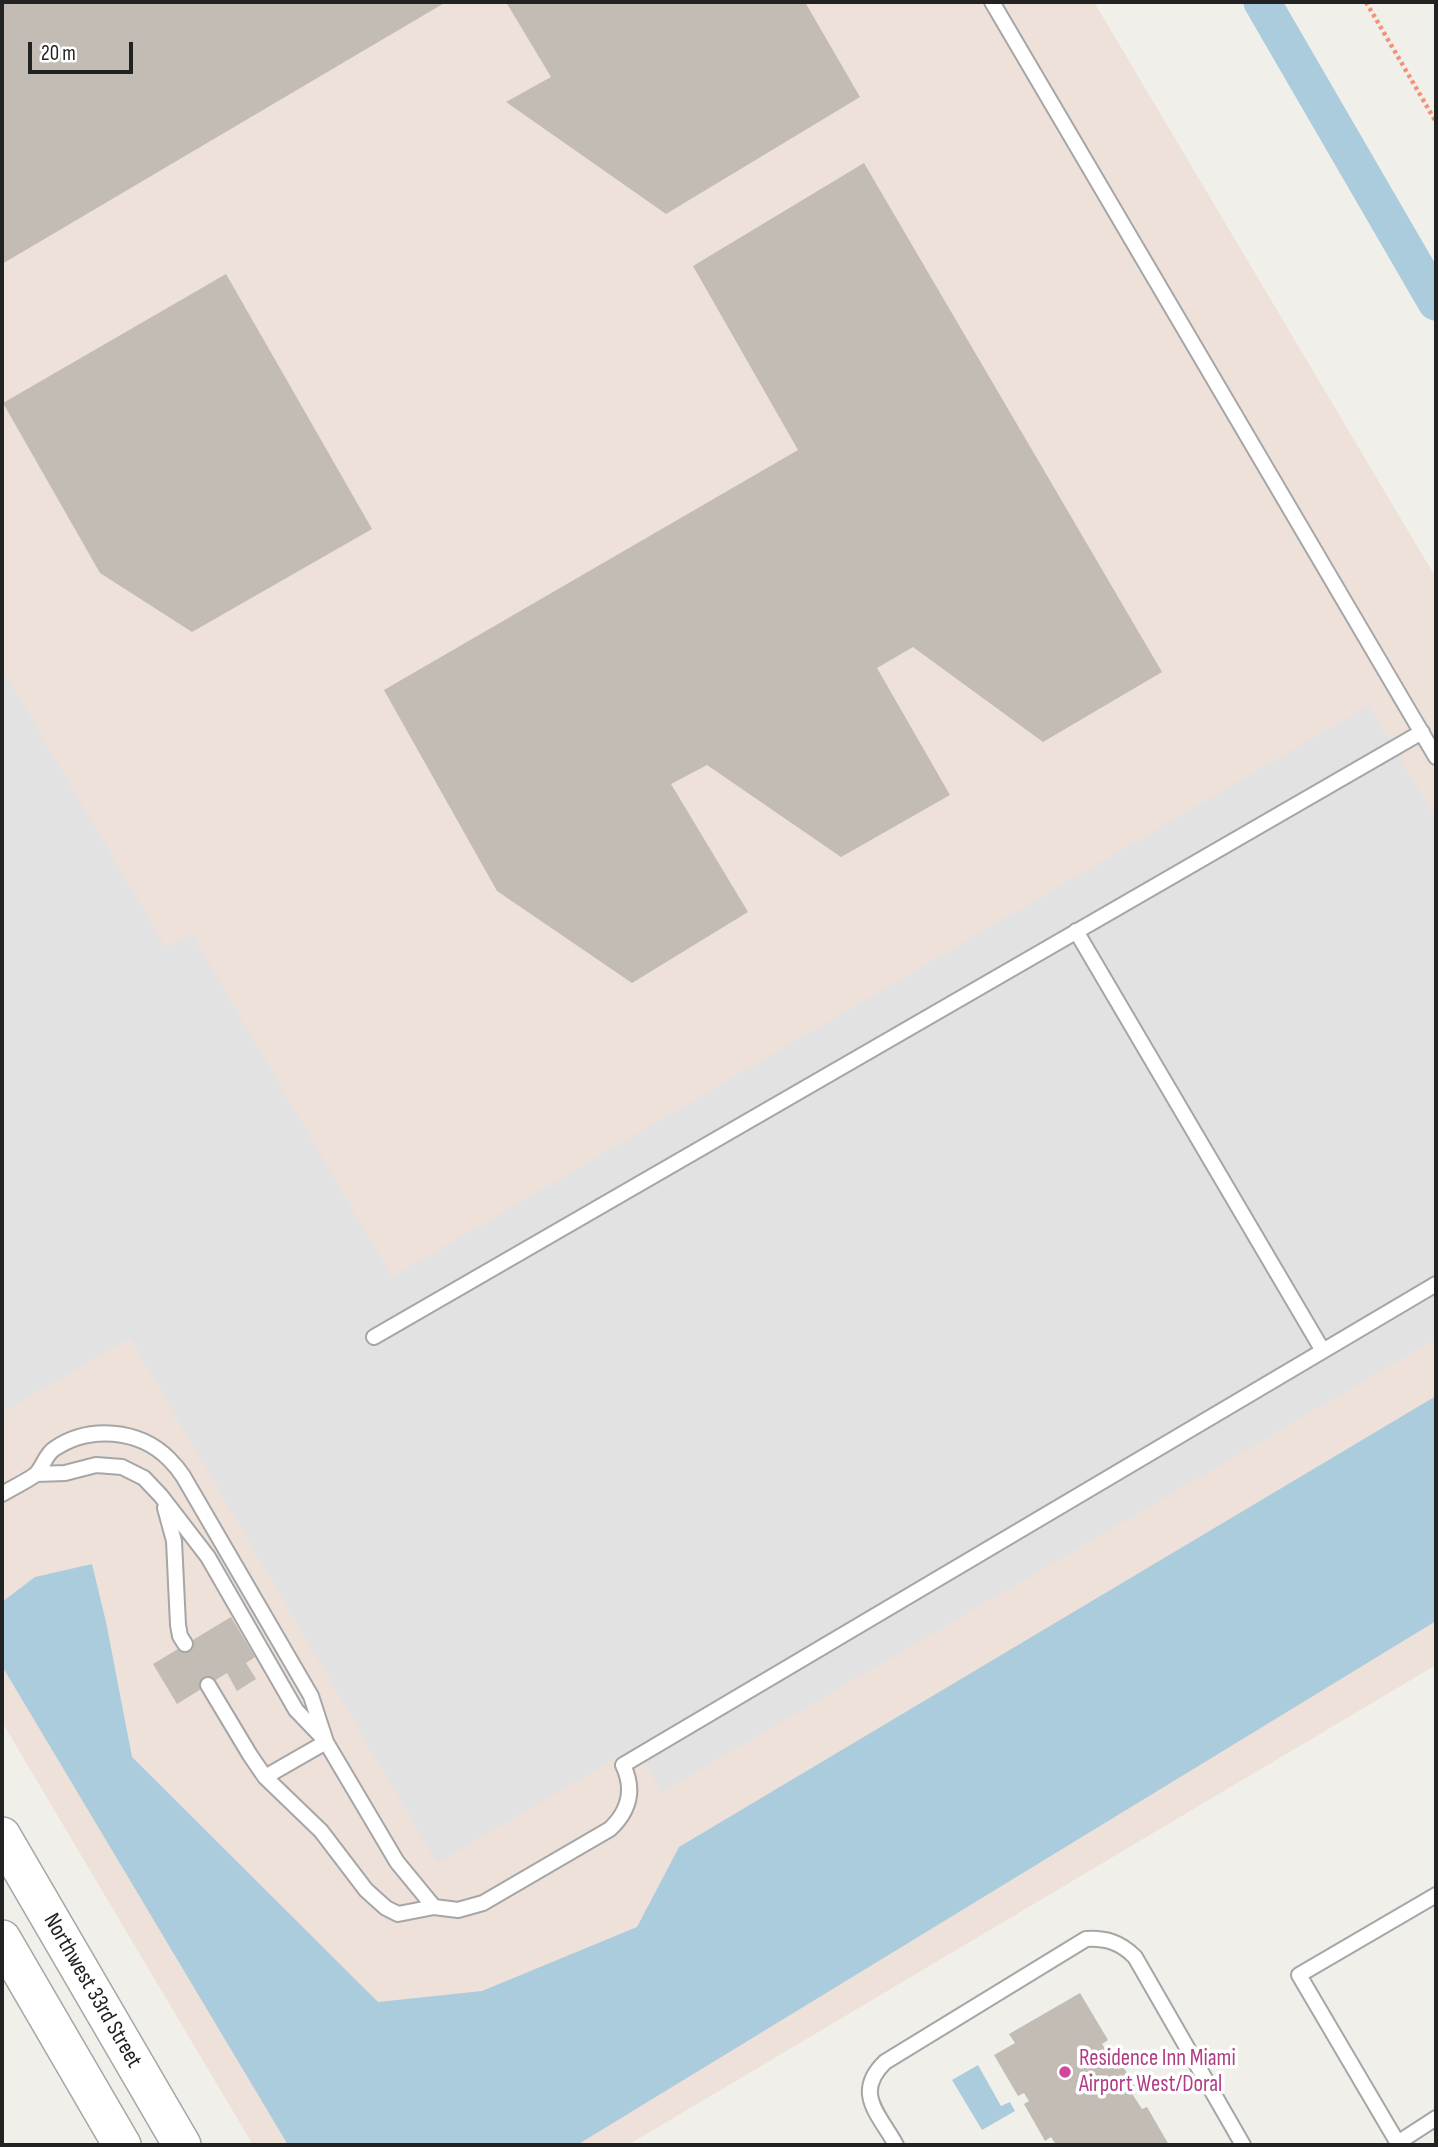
<!DOCTYPE html>
<style>
body{margin:0}
#map{position:relative;width:1438px;height:2147px;overflow:hidden;background:#f1efe9;font-family:"Sofia Sans Condensed",sans-serif}
canvas{display:block}
.frame{position:absolute;inset:0;border:4px solid #222;pointer-events:none}
.scale{position:absolute;left:28px;top:42px;width:105px;height:32px;box-sizing:border-box;border:4px solid #222;border-top:0;padding-left:9px;font-size:21px;line-height:24px;white-space:nowrap;color:#222;-webkit-text-stroke:5px #fff;paint-order:stroke}
</style>
<div id="map">
<canvas width="1438" height="2147"></canvas>
<div class="frame"></div>
<div class="scale">20 m</div>
</div>
<script>
const ctx = document.querySelector('canvas').getContext('2d');
ctx.lineJoin = 'round';
function paint(path, color) { ctx.fillStyle = color; ctx.fill(path, 'evenodd'); }
function stroke(path, color, width, dash) { ctx.strokeStyle = color; ctx.lineWidth = width; ctx.lineCap = dash ? 'butt' : 'round'; ctx.setLineDash(dash || []); ctx.stroke(path); }
function write(font, color, halo, rows, align = 'center') {
  ctx.font = font + ' "Sofia Sans Condensed",sans-serif'; ctx.lineWidth = 7; ctx.setLineDash([]); ctx.textBaseline = 'middle'; ctx.strokeStyle = halo; ctx.fillStyle = color; for (const [text, x, y, turn = 0] of rows) {
    ctx.save(); ctx.translate(x, y); ctx.rotate((+turn || 0) * Math.PI / 180); ctx.textAlign = isNaN(turn) ? turn : align; if (halo) ctx.strokeText(text, 0, 0); ctx.fillText(text, 0, 0); ctx.restore();
  }
}
paint(new Path2D(`
 M2,2H1094L1436,578V1665L628,2145H253L2,1722Z`), '#eee1d9');
paint(new Path2D(`
 M2,668L166,948L192,934L392,1277L1369,705L1436,820V1339L662,1792L635,1747L437,1863L130,1338L2,1413Z`), '#e2e2e2');
paint(new Path2D(`
 M1436,1396V1621L577,2145H288L2,1666V1602L35,1577L92,1564L106,1622L132,1757L378,2002L482,1991L637,1927L679,1847Z
 M978,2065L1001,2106L1010,2102L1015,2111L982,2130L952,2080Z`), '#abccdd');
stroke(new Path2D(`
 M1262,2L1436,302`), '#abccdd', 37);
paint(new Path2D(`
 M2,2H446L2,264Z
 M506,2H805L860,97L666,214L506,102L551,77Z
 M864,163L1162,672L1043,742L913,647L877,668L950,795L841,857L707,765L671,784L748,912L632,983L497,891L384,690L798,450L693,266Z
 M226,274L372,529L192,632L100,573L3,403Z
 M231,1617L255,1657L246,1663L256,1679L237,1691L227,1673L177,1704L153,1664Z
 M1080,1993L1108,2040L1102,2044L1106,2050L1112,2047L1136,2089L1131,2092L1142,2109L1147,2107L1169,2145H1056L1051,2137L1045,2141L1024,2104L1029,2101L1024,2093L1018,2096L994,2055L1015,2043L1009,2034Z`), '#c2bcb5');
const service = new Path2D(`
 M992,2L1436,757
 M1076,931L1323,1351
 M374,1337L1422,732
 M36,1474L65,1473L96,1465L122,1467L144,1478L161,1496L208,1557L296,1710L321,1736
 M2,1494C12,1488 25,1482 35,1475C43,1468 45,1455 54,1449C89,1425 139,1429 169,1459C174,1464 179,1470 183,1476L311,1696L326,1742L397,1862L434,1907
 M165,1508L174,1541L178,1625L180,1636L185,1644
 M208,1685L250,1755L265,1777L321,1831L366,1890L386,1908L398,1914L434,1907L458,1910L483,1903L610,1829C629,1811 635,1790 623,1765L1436,1284
 M265,1777L326,1742
 M1399,2142L1436,2118
 M896,2145C879,2114 853,2093 885,2062L1086,1939C1106,1938 1120,1942 1135,1957L1243,2145
 M1399,2145L1299,1975L1436,1895`);
const tertiary = new Path2D(`
 M2,1836L182,2145
 M2,1939L122,2145`);
stroke(service, '#a6a6a6', 18);
stroke(tertiary, '#a6a6a6', 40);
stroke(new Path2D(`
 M1366,2L1436,122`), '#f69075', 4.5, [3.5, 3.5]);
stroke(service, '#fff', 14);
stroke(tertiary, '#fff', 37);
for (const [x, y, r, color] of [
 [1065,2072,7,"#d1479c"]
]) { const dot = new Path2D(); dot.arc(x, y, r, 0, 2 * Math.PI); ctx.fillStyle = color; ctx.fill(dot); stroke(dot, '#fff', 2.5); }
write('23px', '#222', '#fff', [
 ["Northwest 33rd Street",92,1991,60]
]);
write('23px', '#b23c85', '#fff', [
 ["Residence Inn Miami",1079,2059],
 ["Airport West/Doral",1079,2085]
], 'left');
</script>
